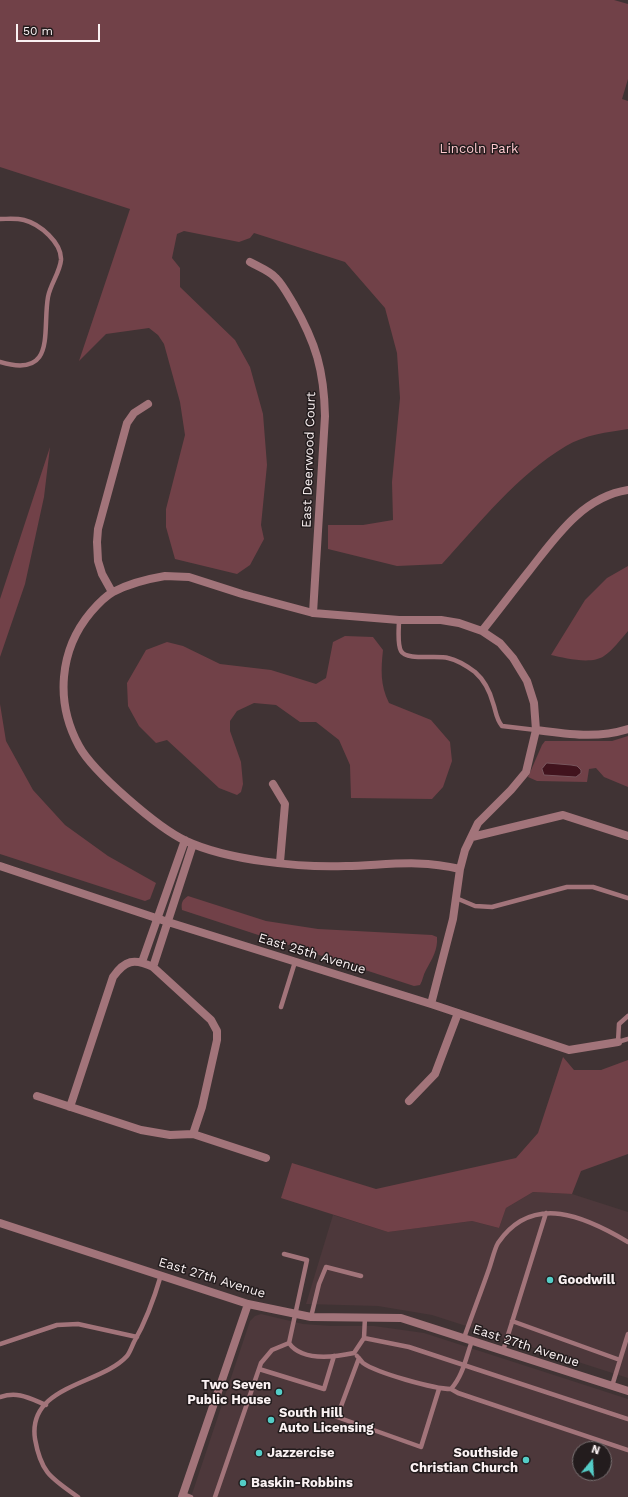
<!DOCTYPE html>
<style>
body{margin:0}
#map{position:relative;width:628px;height:1497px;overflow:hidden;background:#403334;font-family:"Work Sans",sans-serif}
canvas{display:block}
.north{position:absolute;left:572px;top:1441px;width:40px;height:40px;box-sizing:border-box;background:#231c1d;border:1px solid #797172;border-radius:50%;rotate:18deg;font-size:11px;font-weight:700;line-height:16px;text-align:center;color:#faf1f2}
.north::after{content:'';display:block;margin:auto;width:14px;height:18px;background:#54cdc7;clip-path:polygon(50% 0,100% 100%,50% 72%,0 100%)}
.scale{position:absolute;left:16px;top:24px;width:84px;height:18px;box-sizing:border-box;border:2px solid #faf1f2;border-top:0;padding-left:5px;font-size:12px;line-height:14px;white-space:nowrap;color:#faf1f2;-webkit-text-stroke:3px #231c1d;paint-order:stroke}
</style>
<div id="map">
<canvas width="628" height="1497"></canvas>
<div class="north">N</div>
<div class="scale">50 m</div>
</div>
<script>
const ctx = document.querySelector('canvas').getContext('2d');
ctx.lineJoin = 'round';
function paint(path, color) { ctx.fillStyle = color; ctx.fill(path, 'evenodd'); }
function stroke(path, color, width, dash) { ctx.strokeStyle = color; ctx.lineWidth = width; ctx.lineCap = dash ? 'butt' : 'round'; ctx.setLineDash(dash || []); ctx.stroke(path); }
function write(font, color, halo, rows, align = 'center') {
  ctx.font = font + ' "Work Sans",sans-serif'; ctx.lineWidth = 3; ctx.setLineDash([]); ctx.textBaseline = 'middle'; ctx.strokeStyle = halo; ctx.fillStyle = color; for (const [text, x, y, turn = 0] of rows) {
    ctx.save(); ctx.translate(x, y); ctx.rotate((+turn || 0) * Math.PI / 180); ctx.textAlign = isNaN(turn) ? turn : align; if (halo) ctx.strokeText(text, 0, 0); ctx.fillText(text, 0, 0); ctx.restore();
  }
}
paint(new Path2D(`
 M533,1192L572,1194L628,1212V1378L432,1315L378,1306L306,1304L333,1215L388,1232L472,1221L499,1228L506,1208Z
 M261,1314L303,1324L331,1326H374L424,1333L628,1399V1497H191L250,1321L255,1316ZM580,1449H604V1473H580Z`), '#4d383b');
paint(new Path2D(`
 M0,0H614L628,4V79L622,99L628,101V429C608,432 584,435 566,446C517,475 480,523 442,564L397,566L328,549V525H363L393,520L392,482L400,398L397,353L385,308L345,262L254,233L250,238L239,242L184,231L177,234L172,258L180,268V287L235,340L250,367L263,414L267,465L261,525L264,539L250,565L237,574L175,559L166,527V509L185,435L180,402L164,344L158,335L149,328L106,334L79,361L130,209L0,167Z
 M50,447L44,497L25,584L0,657V599Z
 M628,566V631C621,639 613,650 604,656C591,665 565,658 551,655L585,600L607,578Z
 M345,636L373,637L383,650C381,669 380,685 389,703L431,720L450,742L452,761L443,787L432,799L351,798L350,765L339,740L316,722H300L276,705L254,703L237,711L230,721V731L241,762L243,784L241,792L237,795L219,788L167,740L156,743L139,726L128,706L127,683L146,650L167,642L183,646L220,664L271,670L316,684L326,678L333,642Z
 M0,704L6,741L33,790L65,825L108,856L156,883L150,899L145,901L0,854Z
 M628,736V787L604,777L596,768L589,769L587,782L537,781L528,777L542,745L545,741H612ZM581,770L576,777L557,775H551Z
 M188,896L266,921L318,929L432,935L437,937C438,950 432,959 426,970C423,975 423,980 420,985L414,986L182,910C181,903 182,900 188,896Z
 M563,1057L574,1070H601L628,1060V1154L581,1171L572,1194L533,1192L506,1208L499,1228L472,1221L388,1232L281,1198L292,1163L376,1189L516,1158L538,1133Z`), '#714148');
const water = new Path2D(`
 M547,763L571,765L577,766L581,770V773L576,777L544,775L542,769Z`);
paint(water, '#41131d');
stroke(water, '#78565d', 1);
stroke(new Path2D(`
 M0,219C8,219 16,218 24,220C40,224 62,243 61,260C60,272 50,285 48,297C42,331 57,379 0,362
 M399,620C399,628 397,644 401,651C406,661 437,655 448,658C457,660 467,666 475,672C484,680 490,692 493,703C496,711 496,719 502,726L536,730
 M456,898L475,906L492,907L567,887H593L628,898
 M281,1007L295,962
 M628,1016L619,1024L618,1042L628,1039
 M284,1254L307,1260L289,1343C302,1362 335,1357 354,1353L364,1338L365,1317
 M311,1317L319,1284L326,1267L361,1276
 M512,1321L620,1360
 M364,1338L409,1347L628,1419
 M464,1338C472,1315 481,1292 489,1269C492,1261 494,1250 498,1243C533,1192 586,1217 628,1242
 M0,1344L57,1325L78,1324L137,1337
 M503,1351L546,1213
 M357,1356C359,1358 361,1361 363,1363C377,1373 434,1389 451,1389C463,1376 466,1357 472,1341
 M359,1358L337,1417L421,1447L439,1389
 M259,1369L324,1389L334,1356
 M612,1386L628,1334
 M451,1389L458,1393L628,1450
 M0,1397C18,1391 29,1398 46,1405
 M183,1494L191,1497
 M78,1497C51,1478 41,1473 35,1439C27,1385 101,1385 127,1356C130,1352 132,1346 134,1342C146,1321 154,1299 161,1275
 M215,1497L261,1363L272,1350L289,1343`), '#a2747a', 4.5);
stroke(new Path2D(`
 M250,262C259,267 270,271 276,278C283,285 288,295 293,303C316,343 324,370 325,416L313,613
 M165,576L189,577L242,594L313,613L399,620H441L459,623L482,631L500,643L513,658L527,681L534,703L536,730L526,772L511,790L478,823L465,850L460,869C419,859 387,865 346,866C300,868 227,860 186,841C158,828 93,772 79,746C55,702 59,650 91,612C97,605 104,597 113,592C130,583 147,579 165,576Z
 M112,592L102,574L98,561L97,542L98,529L127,423L134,413L148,404
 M482,631C498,611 513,591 529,571C555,538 582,497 628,490
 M536,730C569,734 596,739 628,729
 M273,784L285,804L280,862
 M472,837L563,815L628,836
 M0,866L168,922L431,1004L569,1050L618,1042
 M142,962L185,840
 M153,967L193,844
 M431,1004L453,919L460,869
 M37,1096L141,1130L170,1135L193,1134L266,1158
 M409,1101L435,1074L458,1013
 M70,1107L113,977C125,960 134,958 153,967L211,1020L217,1031V1040L202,1107L193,1134
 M0,1223L248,1304L311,1317L401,1318L628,1391
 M182,1497L248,1304`), '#a2747a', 8);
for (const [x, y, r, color] of [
 [550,1280,4,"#54cdc7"],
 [279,1392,4,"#54cdc7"],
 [271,1420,4,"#54cdc7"],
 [259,1453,4,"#54cdc7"],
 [526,1460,4,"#54cdc7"],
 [243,1483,4,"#54cdc7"]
]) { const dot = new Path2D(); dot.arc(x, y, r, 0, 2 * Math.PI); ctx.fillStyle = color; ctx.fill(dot); stroke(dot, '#231c1d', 1.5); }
write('13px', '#fdc8ce', '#231c1d', [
 ["Lincoln Park",479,149]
]);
write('13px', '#faf1f2', '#231c1d', [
 ["East Deerwood Court",309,460,-88],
 ["East 25th Avenue",312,954,17],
 ["East 27th Avenue",212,1278,17],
 ["East 27th Avenue",526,1346,18]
]);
write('bold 13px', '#faf1f2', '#231c1d', [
 ["Goodwill",558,1280],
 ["Two Seven",271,1385,"right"],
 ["Public House",271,1400,"right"],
 ["South Hill",279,1413],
 ["Auto Licensing",279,1428],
 ["Jazzercise",267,1453],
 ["Southside",518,1453,"right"],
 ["Christian Church",518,1468,"right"],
 ["Baskin-Robbins",251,1483]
], 'left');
</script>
